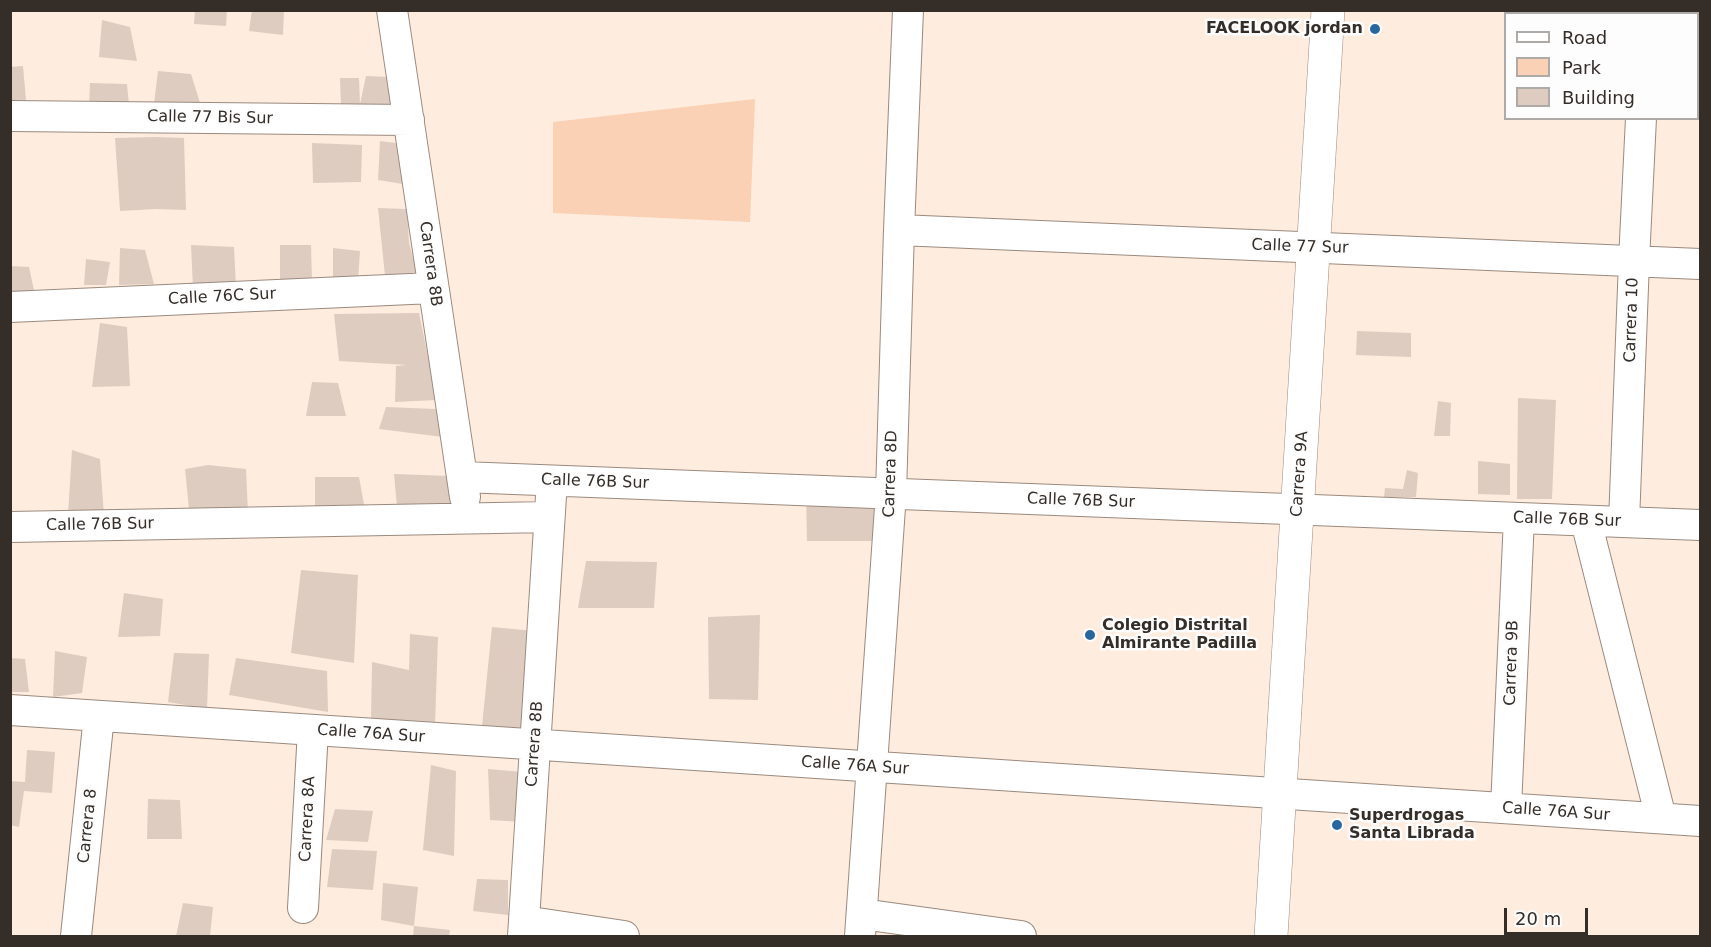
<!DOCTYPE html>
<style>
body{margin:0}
#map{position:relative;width:1711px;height:947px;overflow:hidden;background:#feecdf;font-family:"DejaVu Sans",sans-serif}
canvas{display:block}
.frame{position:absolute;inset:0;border:12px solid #342d28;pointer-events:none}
.legend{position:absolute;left:1504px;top:12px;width:195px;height:108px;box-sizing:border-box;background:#fdfdfd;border:2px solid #adaaa8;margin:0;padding:8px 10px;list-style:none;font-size:18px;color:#342d28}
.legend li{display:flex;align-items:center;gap:12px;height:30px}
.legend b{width:30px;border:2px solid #adaaa8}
.scale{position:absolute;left:1504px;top:908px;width:84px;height:27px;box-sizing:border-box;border:3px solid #342d28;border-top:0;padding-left:8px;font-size:18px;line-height:21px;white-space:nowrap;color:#342d28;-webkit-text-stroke:4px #fdfdfd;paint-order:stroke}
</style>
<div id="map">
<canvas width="1711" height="947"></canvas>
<div class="frame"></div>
<ul class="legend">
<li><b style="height:8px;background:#fff"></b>Road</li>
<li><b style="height:16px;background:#fad1b4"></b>Park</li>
<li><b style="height:16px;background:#deccc0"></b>Building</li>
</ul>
<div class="scale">20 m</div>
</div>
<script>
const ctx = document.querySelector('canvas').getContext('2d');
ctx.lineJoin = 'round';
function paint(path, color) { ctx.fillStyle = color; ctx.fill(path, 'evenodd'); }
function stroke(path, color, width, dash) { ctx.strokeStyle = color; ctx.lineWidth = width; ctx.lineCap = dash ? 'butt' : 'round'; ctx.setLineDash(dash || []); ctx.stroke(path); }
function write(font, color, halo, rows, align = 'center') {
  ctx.font = font + ' "DejaVu Sans",sans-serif'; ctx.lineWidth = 5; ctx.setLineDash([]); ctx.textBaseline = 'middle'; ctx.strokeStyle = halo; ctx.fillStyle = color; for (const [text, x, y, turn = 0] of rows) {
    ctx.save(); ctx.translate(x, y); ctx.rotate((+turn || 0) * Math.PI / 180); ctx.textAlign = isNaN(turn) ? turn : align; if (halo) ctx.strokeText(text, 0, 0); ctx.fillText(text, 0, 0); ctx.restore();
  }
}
paint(new Path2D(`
 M755,99L750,222L553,213V122Z`), '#fad1b4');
paint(new Path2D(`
 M195,10H227L226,26L194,24Z
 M252,10H284L283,35L249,31Z
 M1680,10H1700V85H1698V14H1681Z
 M102,20L130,27L137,61L99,57Z
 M23,66L26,100L10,101V67Z
 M158,71L191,74L201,106L154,104Z
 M366,76L390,77L393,105H341L340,78H359L360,104Z
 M90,83L127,84L129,105H89Z
 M155,137L184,138L186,210L156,209L120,211L115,138Z
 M380,141L404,144L409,185L378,180Z
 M312,143L362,145L361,182L313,183Z
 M378,208L407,209L409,243L418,276H385Z
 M191,245L234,247L236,287L193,289Z
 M280,245H311L312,282L280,279Z
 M120,248L145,250L154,284L119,285Z
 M333,248L360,251L358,280L333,279Z
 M86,259L110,262L106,285H84Z
 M10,266L29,267L35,295H10Z
 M419,313L437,400L395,402L396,366L407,365L339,361L334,314Z
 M100,323L127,327L130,386L92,387Z
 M1357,331L1411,333V357L1356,355Z
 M312,382L338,383L346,416H306Z
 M1518,398L1556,400L1552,499H1517Z
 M1438,401L1451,403L1450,436H1434Z
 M386,407L436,409L443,437L379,429Z
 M72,450L100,459L104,516L68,514Z
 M1478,461L1510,464V495L1478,494Z
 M208,465L246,469L248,513L189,509L185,469Z
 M1407,470L1418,473L1416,497H1384L1385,488L1403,489Z
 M394,474L450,476L456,511L397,507Z
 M315,477H359L365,510H315Z
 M806,496L880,505V541H807Z
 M586,561L657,562L654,608H578Z
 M301,570L358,575L354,663L291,653Z
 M124,593L163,599L160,636L118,637Z
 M760,615L758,700L709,699L708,617Z
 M492,627L534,631L526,728L482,726Z
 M410,634L438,637L435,725L371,719L372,662L409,670Z
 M55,651L87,657L82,693L53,697Z
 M174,653L209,654L207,709L168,702Z
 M10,658L25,659L29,692H10Z
 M236,658L327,671L328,712L229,695Z
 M27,750L55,752L52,793L24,791L19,827L10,825V781L25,782Z
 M431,765L456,771L454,856L423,850Z
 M488,769L523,772L521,822L490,820Z
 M148,799L180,800L182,839H147Z
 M335,809L373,811L368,842L326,840Z
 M332,849L377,851L373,890L327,887Z
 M477,879L508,880V915L473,911Z
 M383,883L418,887L414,926L381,920Z
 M183,903L213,907L210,936H176Z
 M414,926L450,930L449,936H413Z`), '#deccc0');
const minor = new Path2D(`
 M392,10L465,497
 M1646,14L1647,10
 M10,116L409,120
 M899,230L1700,264
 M10,307L433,288
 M462,477L1700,525
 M1586,521L1661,818
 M1624,522L1634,261L1641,118
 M10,527L549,517
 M10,710L1700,821
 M1506,808L1519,518
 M303,908L313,730
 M862,914L1021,936
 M524,921L624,936
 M76,936L99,716
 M523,936L551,496
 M860,936L891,493L899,230L908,10`);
const tertiary = new Path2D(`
 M1271,936L1328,10`);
stroke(minor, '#9a8a7e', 32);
stroke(tertiary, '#9a8a7e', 34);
stroke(minor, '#fff', 30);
stroke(tertiary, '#fff', 33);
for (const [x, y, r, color] of [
 [1375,29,6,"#27679d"],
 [1090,635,6,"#27679d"],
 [1337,825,6,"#27679d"]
]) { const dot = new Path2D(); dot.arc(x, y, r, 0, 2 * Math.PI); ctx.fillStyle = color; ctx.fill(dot); stroke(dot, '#fdfdfd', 2); }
write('bold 16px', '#342d28', '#fdfdfd', [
 ["FACELOOK jordan",1363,29,"right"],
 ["Colegio Distrital",1102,626],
 ["Almirante Padilla",1102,644],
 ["Superdrogas",1349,816],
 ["Santa Librada",1349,834]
], 'left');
write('16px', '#342d28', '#fdfdfd', [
 ["Calle 77 Bis Sur",210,118,1],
 ["Calle 77 Sur",1300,247,2],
 ["Carrera 8B",430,264,82],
 ["Calle 76C Sur",222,297,-3],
 ["Carrera 10",1632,320,-88],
 ["Carrera 8D",891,474,-88],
 ["Carrera 9A",1300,474,-86],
 ["Calle 76B Sur",595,482,2],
 ["Calle 76B Sur",1081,501,2],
 ["Calle 76B Sur",1567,520,2],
 ["Calle 76B Sur",100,525,-1],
 ["Carrera 9B",1512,663,-88],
 ["Calle 76A Sur",371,734,4],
 ["Carrera 8B",535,744,-86],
 ["Calle 76A Sur",855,766,4],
 ["Calle 76A Sur",1556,812,4],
 ["Carrera 8A",308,819,-87],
 ["Carrera 8",88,826,-84]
]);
</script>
